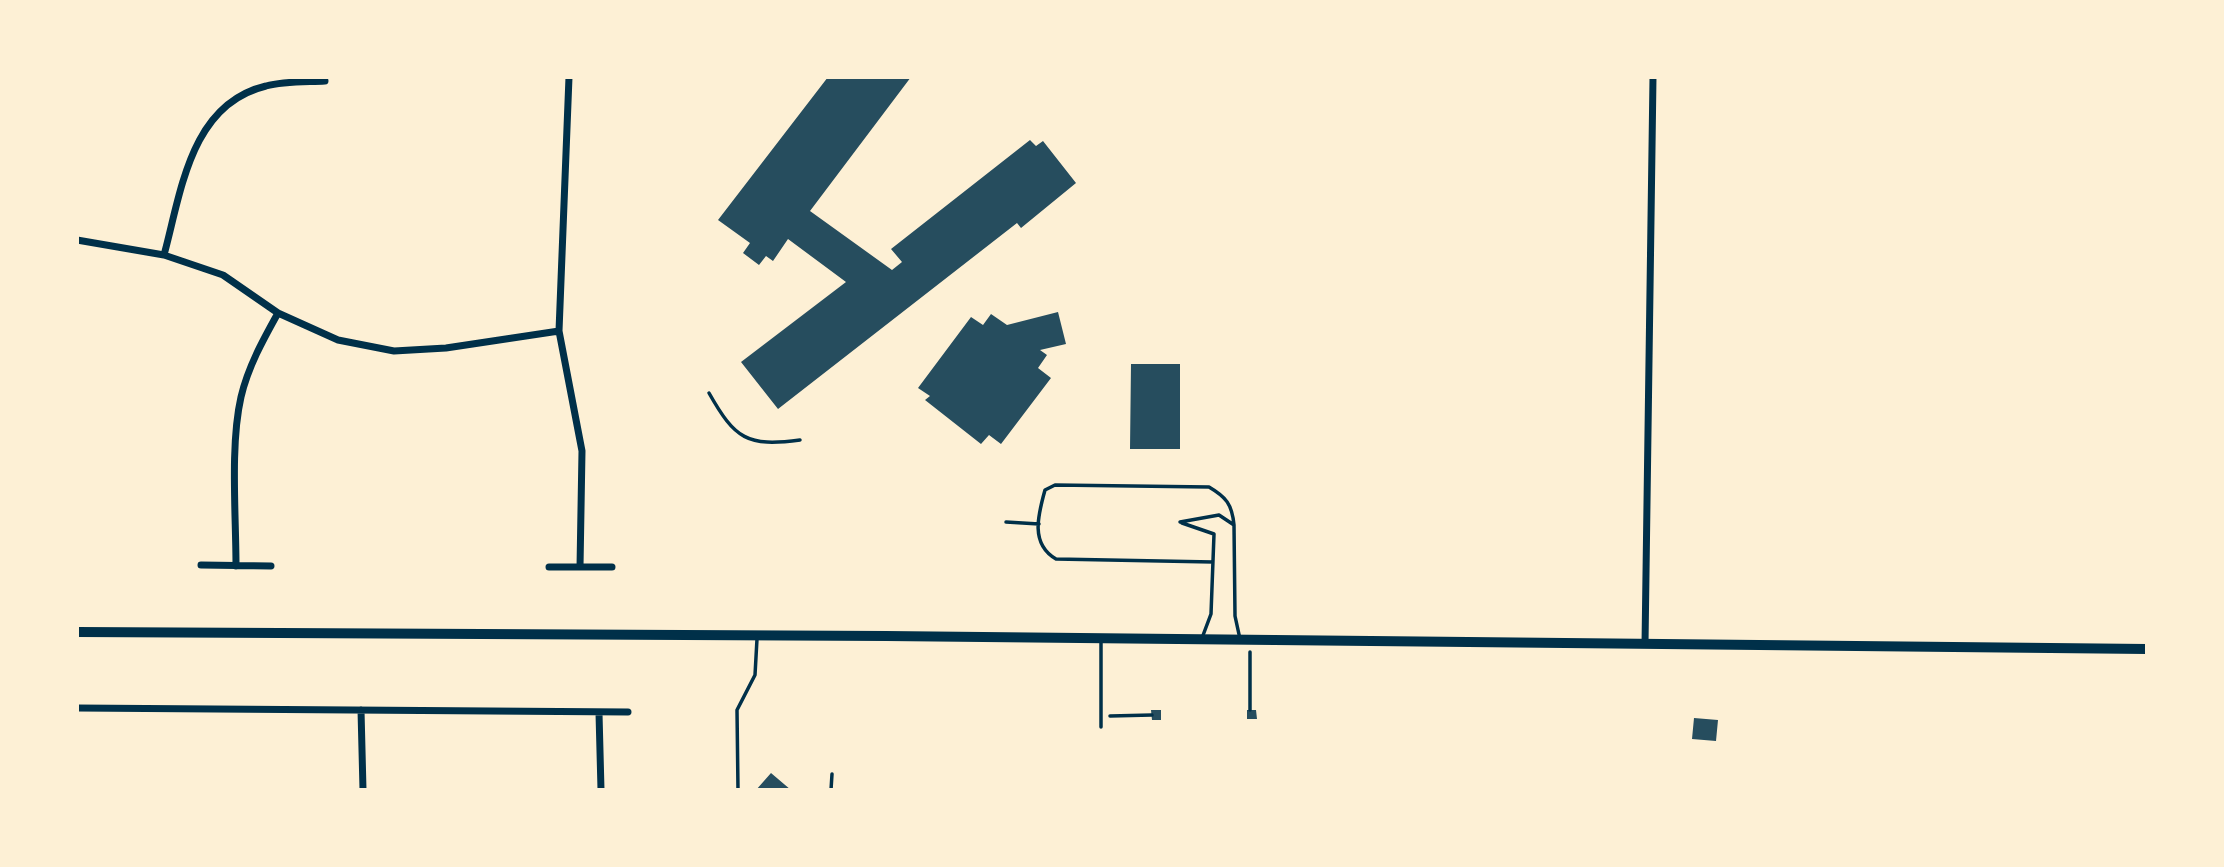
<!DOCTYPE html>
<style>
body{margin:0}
#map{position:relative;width:2224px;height:867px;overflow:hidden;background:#fdf0d5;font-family:Commissioner,sans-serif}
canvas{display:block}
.frame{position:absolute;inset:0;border:79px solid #fdf0d5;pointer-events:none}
</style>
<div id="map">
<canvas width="2224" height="867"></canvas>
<div class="frame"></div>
</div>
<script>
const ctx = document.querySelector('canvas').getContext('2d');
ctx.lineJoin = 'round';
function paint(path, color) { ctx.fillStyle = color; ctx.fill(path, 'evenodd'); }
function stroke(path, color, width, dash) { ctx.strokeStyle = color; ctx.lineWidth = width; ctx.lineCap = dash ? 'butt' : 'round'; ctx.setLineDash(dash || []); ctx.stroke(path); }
paint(new Path2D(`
 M828,77H911L810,211L892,270L902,262L891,249L1030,140L1036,146L1043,141L1076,183L1021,228L1017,223L778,409L741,362L846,282L788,239L773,261L766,256L759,265L743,253L750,243L718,220Z
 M1058,312L1066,344L1040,350L1047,355L1038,368L1051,378L1001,444L989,435L981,444L925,400L930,396L918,388L971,317L983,325L991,314L1007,325Z
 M1131,364H1180V449H1130Z
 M1151,710H1161V720H1152Z
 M1247,710H1256L1257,719H1247Z
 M1694,718L1718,720L1716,741L1692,739Z
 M771,773L791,790H756Z`), '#264d5e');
stroke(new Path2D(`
 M1250,652V710
 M1110,716L1152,715
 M831,790L832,774`), '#003049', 3.5);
stroke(new Path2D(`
 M709,393C735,439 747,447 800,440
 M1006,522L1039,524
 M1180,522L1219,515L1234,525L1235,616L1240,639
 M1182,523L1214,534L1211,614L1202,638
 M1213,562L1056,559C1030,544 1038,515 1045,490L1055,485L1209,487C1226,497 1232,504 1234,525
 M1101,727V641
 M738,790L737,710L755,675L757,639`), '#003049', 3.5);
stroke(new Path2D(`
 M569,77L559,331L582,451L580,567
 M77,240L164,255L223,275L278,313L338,340L394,351L446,348L559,331
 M164,255C181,193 190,104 266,86C284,81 306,82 325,81
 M201,565L271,566
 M236,566C236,515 230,445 241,397C248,367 263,340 278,313
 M549,567H612
 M1645,644L1653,77
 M77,708L628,712
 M361,710L363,790
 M599,713L601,790`), '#003049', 7);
stroke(new Path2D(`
 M77,632L886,636L2147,649`), '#003049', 10);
</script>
